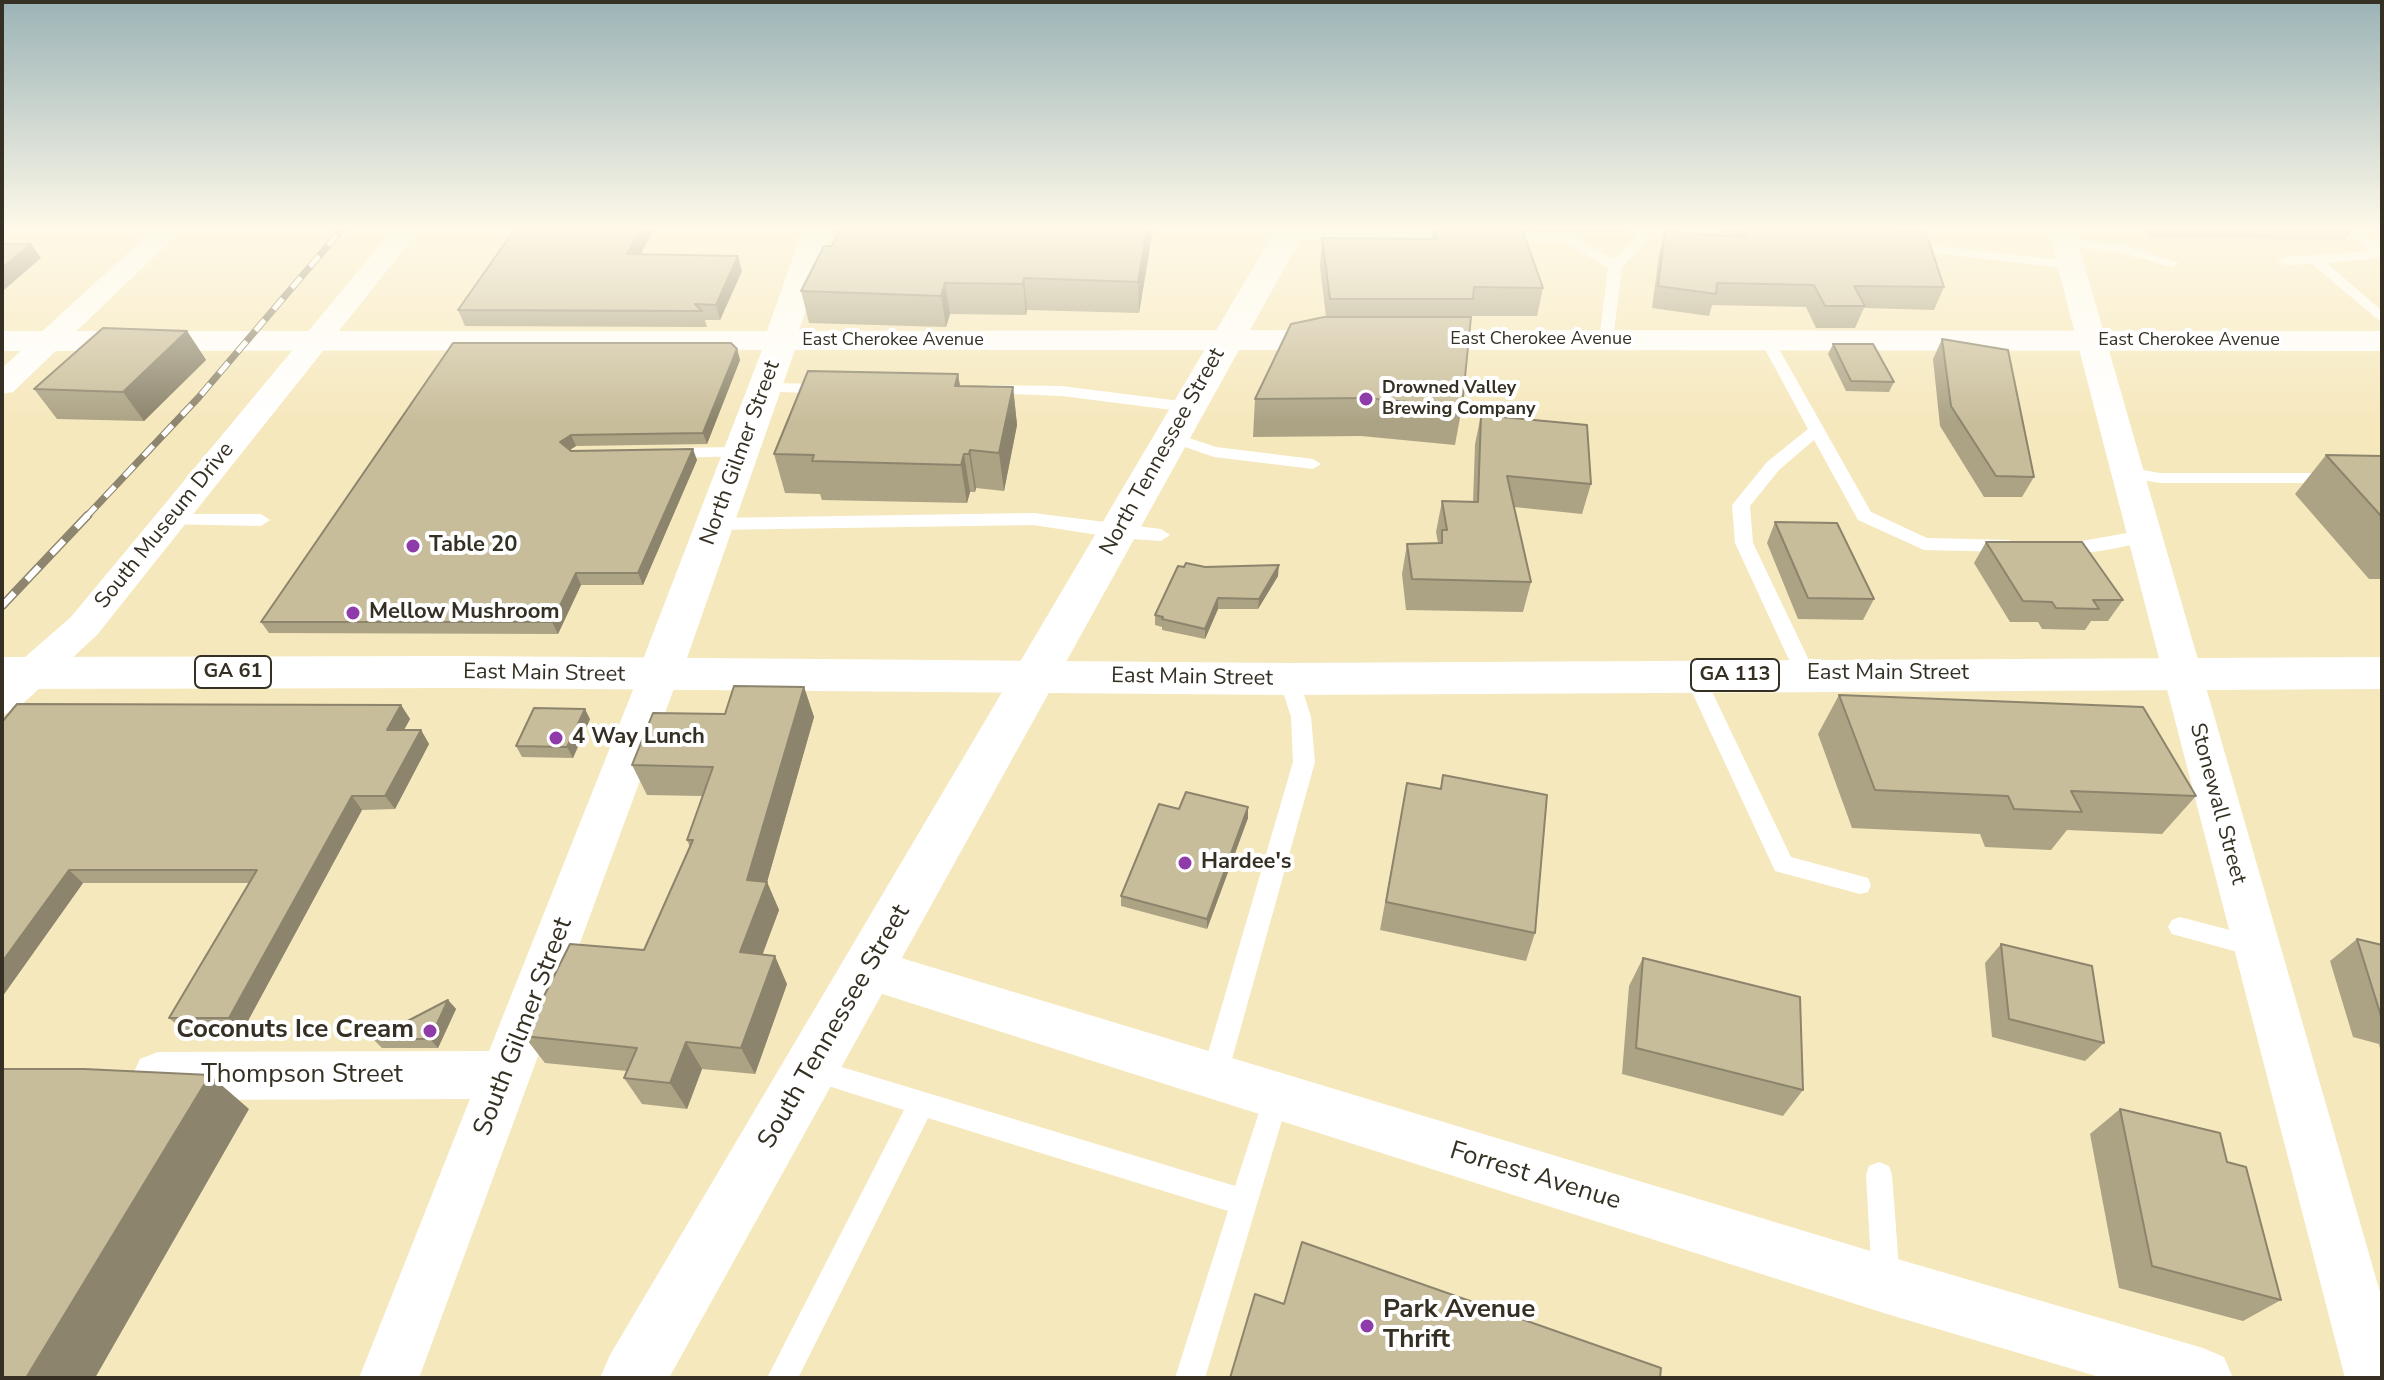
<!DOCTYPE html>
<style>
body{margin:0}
#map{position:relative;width:2384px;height:1380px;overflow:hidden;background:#fcf1ce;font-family:"Nunito Sans",sans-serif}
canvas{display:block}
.frame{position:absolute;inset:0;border:4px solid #353023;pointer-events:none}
</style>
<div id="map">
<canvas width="2384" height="1380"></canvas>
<div class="frame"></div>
</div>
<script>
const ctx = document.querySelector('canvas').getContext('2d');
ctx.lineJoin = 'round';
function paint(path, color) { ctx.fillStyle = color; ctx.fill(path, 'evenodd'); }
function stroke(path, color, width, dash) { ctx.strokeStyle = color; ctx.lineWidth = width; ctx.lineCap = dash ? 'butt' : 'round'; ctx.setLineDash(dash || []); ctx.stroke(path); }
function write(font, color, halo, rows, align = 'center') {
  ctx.font = font + ' "Nunito Sans",sans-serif'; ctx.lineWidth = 8; ctx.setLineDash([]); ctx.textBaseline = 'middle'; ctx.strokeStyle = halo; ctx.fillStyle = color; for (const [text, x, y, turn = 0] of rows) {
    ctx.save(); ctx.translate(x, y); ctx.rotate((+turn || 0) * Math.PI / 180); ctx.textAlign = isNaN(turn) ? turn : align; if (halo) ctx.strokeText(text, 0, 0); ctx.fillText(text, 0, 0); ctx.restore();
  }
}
paint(new Path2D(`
 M2,229H2382V1378H2Z`), '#f6e8bd');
paint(new Path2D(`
 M1636,229H1650L1652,237L1622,267L1613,340L1606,344L1599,340L1608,268L1565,242L1499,241L1492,237L1499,233L1568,234L1614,259L1638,236Z
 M2343,229H2358L2382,248V258L2327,263L2382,311V323L2312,264L2284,265L2277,261L2284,257L2369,251Z
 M1288,232L1459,233L1466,237L1459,241L1283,239V233Z
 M2065,239L2124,245L2179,263L2172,267L2123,253L2060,246L2058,243Z
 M1904,242L2071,261L2078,265L2071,269L1899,249V243Z
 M1767,336L1774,340L1871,512L1927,538L2009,540L2018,546L2009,552L1924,550L1858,520L1814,440L1779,470L1750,506L1753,543L1816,675L1813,680H1799L1796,675L1735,543L1732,505L1767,462L1808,429L1760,340Z
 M765,383L829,384L837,389L829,394L759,391V385Z
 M989,385L1062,386L1188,402L1196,407L1188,412L1062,396L983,393V387Z
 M1171,432L1216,447L1313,459L1321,464L1313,469L1214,457L1165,440L1163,437Z
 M742,447L750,452L748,456L668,458L660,453L668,448Z
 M2126,467L2160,473H2382V483H2160L2120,476L2118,472Z
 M1033,513L1161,529L1170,535L1161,541L1118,538L1033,525L715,530L706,524L715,518Z
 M171,514H261L270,520L261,526L165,524L162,520Z
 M2144,530L2150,532L2153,536L2150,540C2130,546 2062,562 2048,547L2057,541L2076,542Z
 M1694,668L1701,670L1704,675L1791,857L1868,878L1871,885L1868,892L1860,894L1775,871L1684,675L1687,670Z
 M1289,672L1296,674L1299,679L1311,717L1315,762L1227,1077L1223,1085L1214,1089L1205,1085L1201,1077L1293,762L1291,717L1279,679L1282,674Z
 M2180,917L2256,937L2264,940L2268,947L2264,954L2256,957L2172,934L2168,927L2172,920Z
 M812,1058L1235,1186L1267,1088L1276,1085L1285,1088L1289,1097L1205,1378H1175L1228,1211L928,1118L798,1378H767L904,1110L803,1078L799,1070L803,1062Z
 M1879,1162L1889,1166L1892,1175L1900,1281L1896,1291L1886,1295L1876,1291L1872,1281L1866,1175L1869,1166Z`), '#fff');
paint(new Path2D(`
 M154,229H183L13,392L2,394V368Z
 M393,229H420L97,635L16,710L2,715V677L71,617Z
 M2048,229H2074L2382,1299V1378H2345Z
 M659,661L673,665L679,675L419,1378H359L470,1099L158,1100L140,1093L132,1076L140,1059L158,1052L489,1051L639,675L645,665Z
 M868,948L1887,1256L2203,1348L2224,1357L2233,1378H2103L1887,1314L851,984L844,969L851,954Z`), '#fff');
paint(new Path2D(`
 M803,229H833L799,331L1344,330L1356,333L1360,340L1356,347L1344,350H795L681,675L674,686L659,691L644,686L637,675L762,350L2,351V331H767Z
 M1408,330L2382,331V351L1408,350L1396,347L1392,340L1396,333Z`), '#fff');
paint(new Path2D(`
 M1276,229H1306L669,1378H600L610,1355Z`), '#fff');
paint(new Path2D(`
 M465,656L1289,663L2382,657V689L1289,695L465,688L2,689V657Z`), '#fff');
const railFar1 = new Path2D(`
 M86,517L199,397L342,229`);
const rail = new Path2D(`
 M2,606L88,515`);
stroke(railFar1, '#8d856e', 7);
stroke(rail, '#8d856e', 9);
stroke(railFar1, '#fff', 5, [14]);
stroke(rail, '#fff', 6, [18]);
paint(new Path2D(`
 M515,229H654L641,254L742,271L720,320H705L707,327L465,326L458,310Z
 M1153,229L1139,313L1027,310L1026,315L950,314L946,327L809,323L801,291L832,246Z
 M1433,229H1627L1626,232L1523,231L1543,288L1537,316H1470L1462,407L1455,445L1361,436L1253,437L1255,399L1326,317L1320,267L1322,238L1431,239Z
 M1724,229H1916L1915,232L1944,287L1934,310L1864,308L1855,328H1816L1806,307L1712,305L1709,316L1652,308L1659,254L1665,232L1727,236Z
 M2143,229H2353L2345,240L2152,238Z
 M187,331L206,360L144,421L57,419L34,389Z
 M1942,339L2034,477L2022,497H1984L1940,426L1933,359Z
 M453,343L737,349L740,360L707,444L576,446L570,450L697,460L643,585H581L558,634L269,633L261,622Z
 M1833,344L1894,382L1889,392L1846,391L1828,354Z
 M958,374L960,386L1013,387L1017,425L1004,491L976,488L975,492H970L967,503L822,500L820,494L785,493L774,454Z
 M1481,415L1591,484L1582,514L1514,507L1531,582L1523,612L1406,610L1402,574L1407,544L1438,543L1436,532L1442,501L1473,502L1475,444Z
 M2326,455L2382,456V579H2369L2295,494Z
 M1775,522L1874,599L1863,620L1798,619L1767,543Z
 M1986,542L2123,600L2108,621H2091L2085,630L2042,629L2038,622H2010L1974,563Z
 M1184,567H1205L1278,576L1258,609H1218L1205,639L1162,630V627L1155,625V615Z
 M804,687L814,717L767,882L779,910L762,955L787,984L755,1074L702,1069L687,1109L642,1104L624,1078L627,1071L545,1063L524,1036L644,950L690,847L687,840L702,796L647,795L632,765L725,714Z
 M1839,695L2196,796L2162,834L2067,830L2051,850L1985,847L1980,834L1852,828L1818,734Z
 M401,705L410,719L404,730H421L429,744L395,809L362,810L243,1030H183L169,1018L249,883H83L2,997V722Z
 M590,719L573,758L522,757L516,746Z
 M1443,775L1535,933L1526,961L1380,930L1407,783L1440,789Z
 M1179,809L1248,818L1207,929L1121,906V896Z
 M2357,939L2382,945V1056L2379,1044L2353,1037L2330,961Z
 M2001,944L2104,1043L2085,1061L1992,1037L1985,963Z
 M1643,958L1803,1090L1783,1116L1622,1074L1629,986Z
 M448,1000L456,1009L438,1048H382L373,1039Z
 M2120,1109L2227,1162L2281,1300L2243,1321L2119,1288L2090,1134Z`), '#aca385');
paint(new Path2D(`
 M641,229H654L632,269L627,254Z
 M1147,229H1153L1139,313L1138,282Z
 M31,244L41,258L4,290L2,287V268Z
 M738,256L742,271L720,320L716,305Z
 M1024,278L1027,310L1026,315L1023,284Z
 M945,283L950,314L946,327L941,296Z
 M187,331L206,360L144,421L123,392Z
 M737,349L740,360L707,444L703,433Z
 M958,374L964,412L955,386Z
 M1013,387L1017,425L1004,491L999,453Z
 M571,435L576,446L565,453L560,442Z
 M693,449L697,460L643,585L638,573Z
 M970,450L976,488L975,492L969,454Z
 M964,454L970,492L967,503L961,465Z
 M1279,565L1278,576L1258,609L1259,599Z
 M576,573L581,585L558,634L552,622Z
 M1218,598V609L1205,639V629Z
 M804,687L814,717L767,882L779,910L753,980L740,952L747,880Z
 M401,705L410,719L396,744L387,730Z
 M585,709L590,719L573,758L567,747Z
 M421,730L429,744L395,809L385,796Z
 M352,796L362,810L243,1030L229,1018Z
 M1248,807V818L1207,929V919Z
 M69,870L83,883L2,997V962Z
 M775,956L787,984L755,1074L741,1048Z
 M448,1000L456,1009L438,1048L430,1039Z
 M686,1042L702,1069L687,1109L670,1083Z
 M210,1075L249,1109L95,1378H26Z`), '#8c846c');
const building = new Path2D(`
 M515,229H641L627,254L738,256L716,305L695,304L702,311L458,310Z
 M840,229H1147L1138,282L1024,278L1023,284L945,283L941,296L801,291L824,246H832Z
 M1435,229H1522L1543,288L1474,287L1473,299H1330L1322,238L1437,239Z
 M1741,229H1890L1926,233L1944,287L1854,286L1865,306H1825L1814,285L1717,283L1716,294L1658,286L1665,232L1745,237Z
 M2,244H31L2,268Z
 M1324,317H1471L1462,407L1365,398L1255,399L1291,324Z
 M103,328L187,331L123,392L34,389Z
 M1942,339L2008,350L2034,477L1996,476L1951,406Z
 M453,343H731L737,349L703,433L571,435L560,442L571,451L693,449L638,573H576L552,622H261Z
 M1833,344H1873L1894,382L1851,381Z
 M808,371L958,374L955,386L1013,387L999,453L970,450L969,454H964L961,465L812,461L814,455L774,454Z
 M1481,415L1587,425L1591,484L1507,476L1531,582L1412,579L1407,544L1442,543V530H1447L1442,501L1478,502Z
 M2326,455L2382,456V517Z
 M1775,522L1837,523L1874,599L1808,598Z
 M1986,542H2082L2123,600H2093L2099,609L2056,608L2052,602L2023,601Z
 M1186,563L1205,567L1279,565L1259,599L1218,598L1205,629L1162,619L1163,617L1155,615L1178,566L1184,567Z
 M734,686L804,687L747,880L767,882L740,952L775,956L741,1048L686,1042L670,1083L624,1078L637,1048L524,1036L570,944L644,950L693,840H687L713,767L632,765L653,713L725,714Z
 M1839,695L2143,707L2196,796L2071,791L2082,812L2014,809L2008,796L1875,790Z
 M17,704L401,705L387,730H421L385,796H352L229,1018H169L257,870H69L2,962V722Z
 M534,708L585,709L567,747L516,746Z
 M1443,775L1547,795L1535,933L1386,902L1407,783L1441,789Z
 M1186,792L1248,807L1207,919L1121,896L1159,804L1179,809Z
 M2357,939L2382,945V1016H2381Z
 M2001,944L2092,966L2104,1043L2009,1019Z
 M1643,958L1800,997L1803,1090L1636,1048Z
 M448,1000L430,1039H373Z
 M2,1069H84L210,1075L26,1378H2Z
 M2120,1109L2220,1133L2227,1162L2246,1167L2281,1300L2152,1266Z
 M1302,1242L1661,1368L1660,1378H1230L1255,1294L1284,1304Z`);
paint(building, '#c8bd9b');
stroke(building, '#8c846c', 2);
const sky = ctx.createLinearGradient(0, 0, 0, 422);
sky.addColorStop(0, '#9bb3b6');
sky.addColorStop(0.54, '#fef9e9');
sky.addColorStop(1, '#fef9e900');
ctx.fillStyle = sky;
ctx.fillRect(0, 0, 2384, 422);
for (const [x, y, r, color] of [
 [1366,399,8,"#8f3caa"],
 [413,546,8,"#8f3caa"],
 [353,613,8,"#8f3caa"],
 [556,738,8,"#8f3caa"],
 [1185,863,8,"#8f3caa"],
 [430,1031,8,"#8f3caa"],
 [1367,1326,8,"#8f3caa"]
]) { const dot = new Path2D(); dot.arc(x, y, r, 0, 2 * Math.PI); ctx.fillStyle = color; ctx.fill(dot); stroke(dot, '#fff', 3); }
write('18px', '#353023', '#fff', [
 ["East Cherokee Avenue",1541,340],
 ["East Cherokee Avenue",893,341],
 ["East Cherokee Avenue",2189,341]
]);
write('bold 18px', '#353023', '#fff', [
 ["Drowned Valley",1382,389],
 ["Brewing Company",1382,410]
], 'left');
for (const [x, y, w] of [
 [233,672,76],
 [1735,675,88]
]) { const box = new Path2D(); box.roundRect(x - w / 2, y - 16, w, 32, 6); ctx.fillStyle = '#fff'; ctx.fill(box); stroke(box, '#353023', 2); }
write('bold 20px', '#353023', null, [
 ["GA 61",233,672],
 ["GA 113",1735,675]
]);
write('22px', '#353023', '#fff', [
 ["North Tennessee Street",1163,452,-61],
 ["North Gilmer Street",741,453,-70],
 ["South Museum Drive",165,526,-51],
 ["East Main Street",544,674,1],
 ["East Main Street",1888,674],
 ["East Main Street",1192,678,1],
 ["Stonewall Street",2217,804,75]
]);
write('bold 22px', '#353023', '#fff', [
 ["Table 20",429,546],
 ["Mellow Mushroom",369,613],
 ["4 Way Lunch",572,738],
 ["Hardee's",1201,863]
], 'left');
write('26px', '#353023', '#fff', [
 ["South Gilmer Street",524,1027,-69],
 ["South Tennessee Street",835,1027,-60],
 ["Thompson Street",302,1076],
 ["Forrest Avenue",1535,1177,17]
]);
write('bold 26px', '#353023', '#fff', [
 ["Coconuts Ice Cream",414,1031],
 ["Park Avenue",1383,1311,"left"],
 ["Thrift",1383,1341,"left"]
], 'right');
</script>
